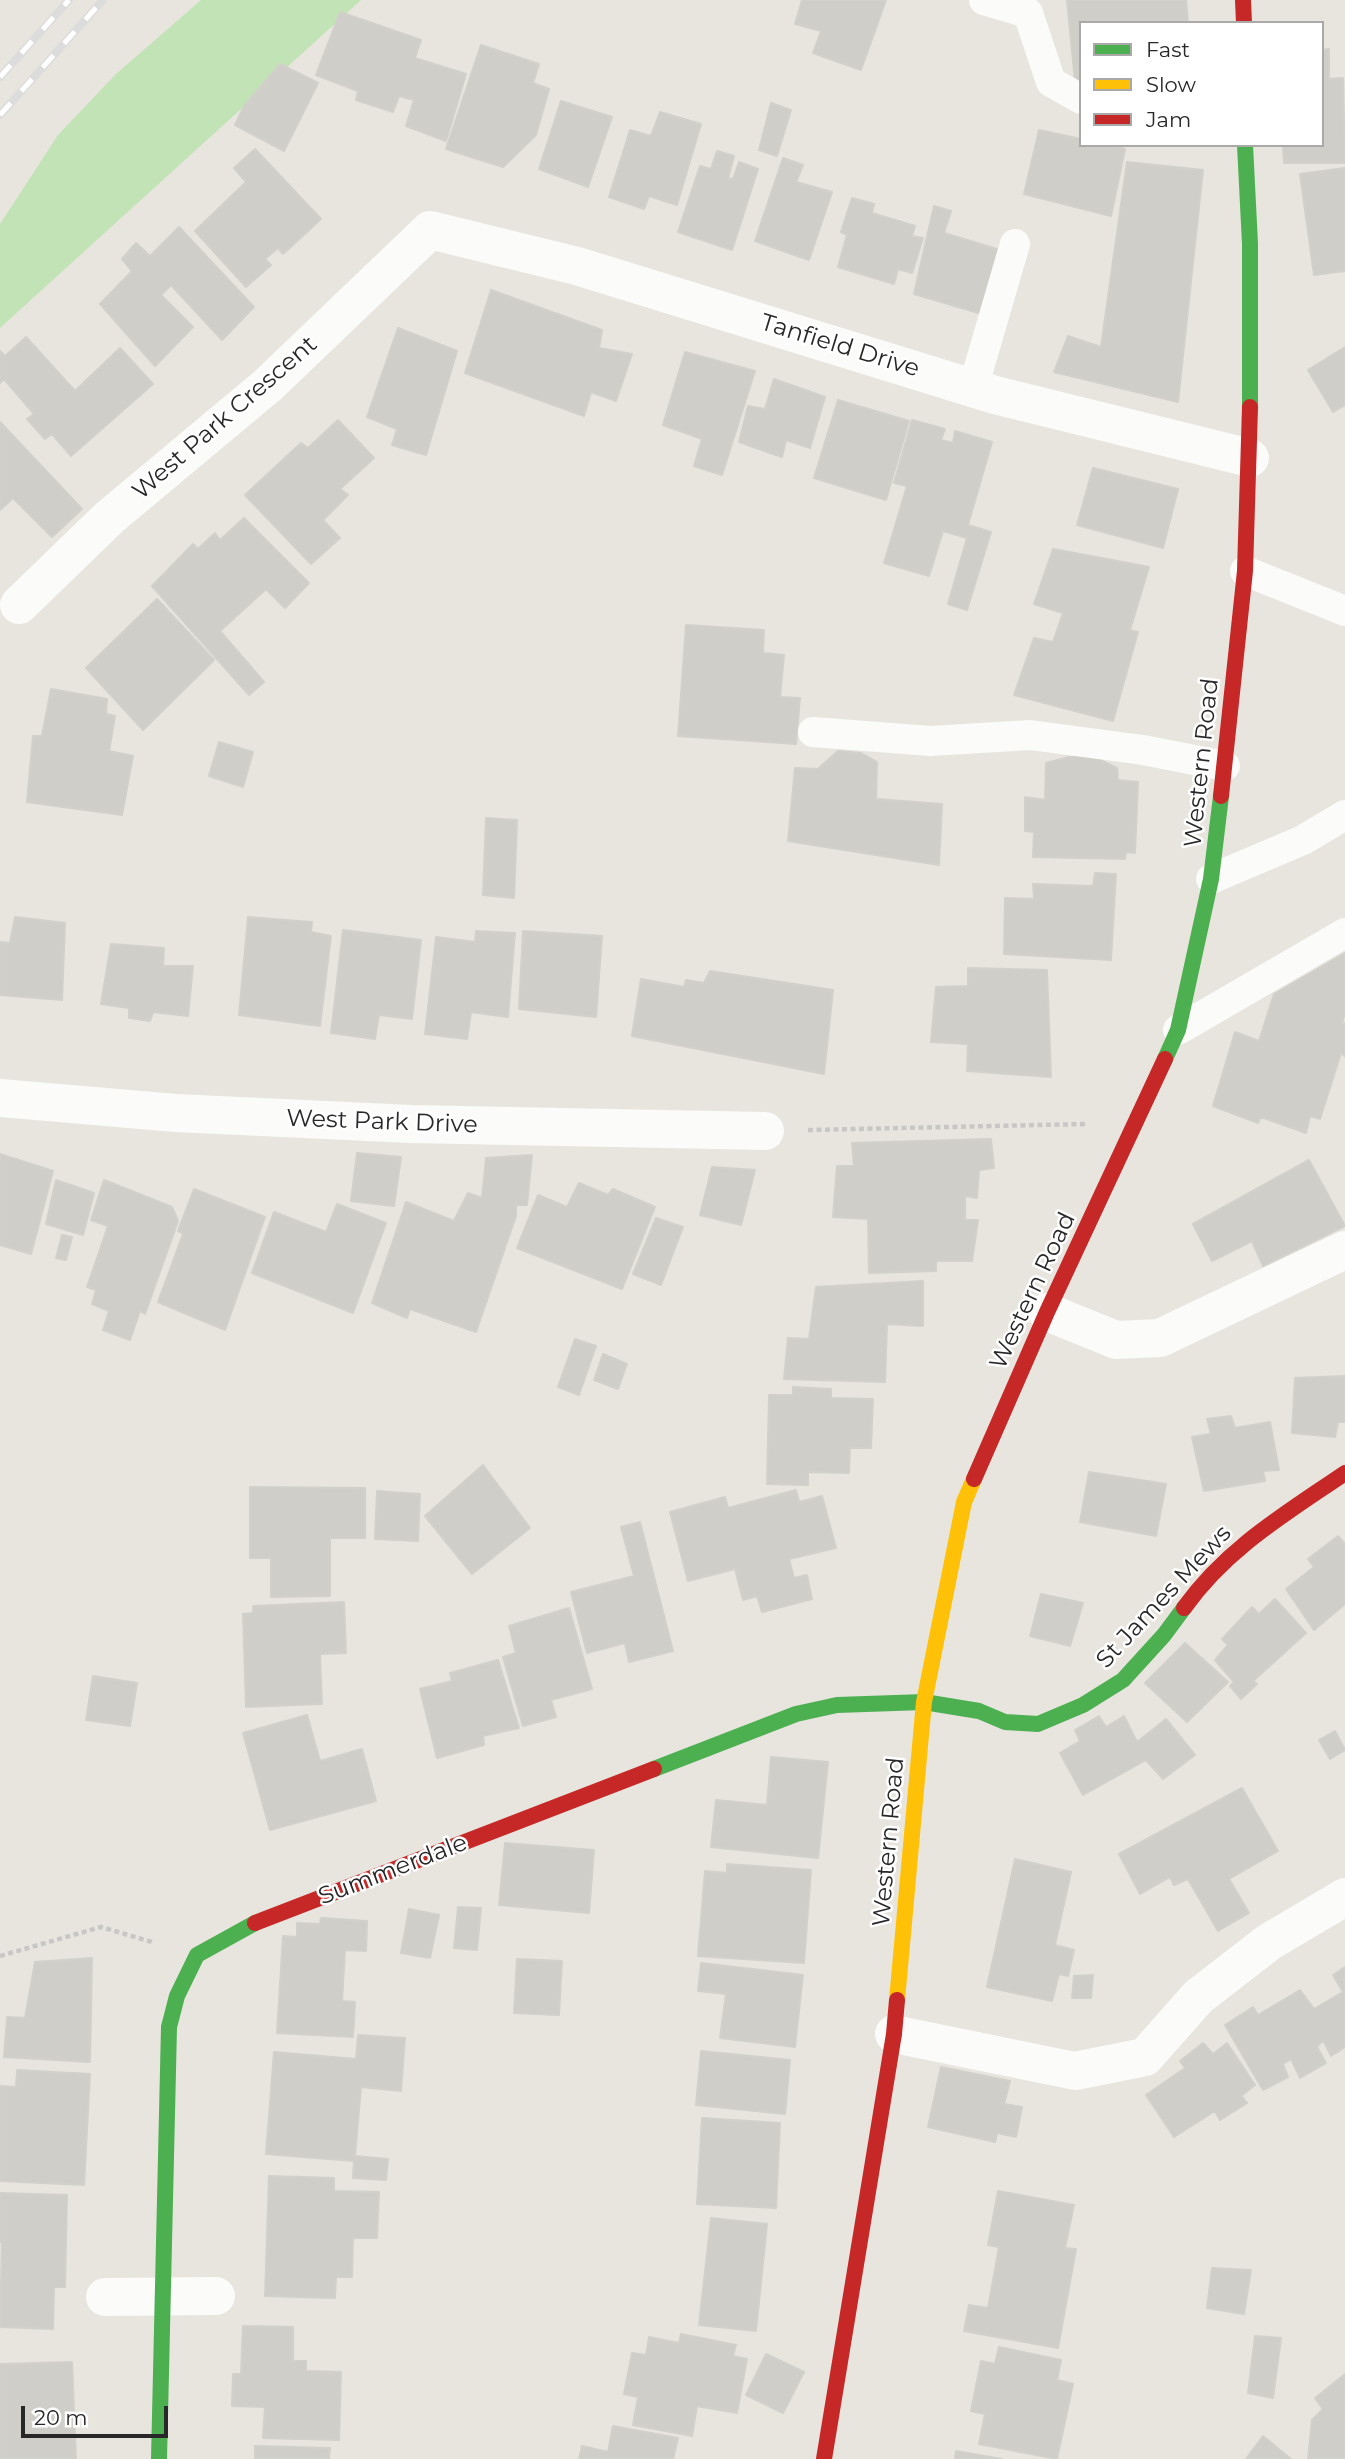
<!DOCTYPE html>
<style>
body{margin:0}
#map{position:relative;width:1345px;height:2459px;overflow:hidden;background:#e7e5de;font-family:Montserrat,sans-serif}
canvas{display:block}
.legend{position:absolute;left:1079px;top:21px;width:245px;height:126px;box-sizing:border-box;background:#fff;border:2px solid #a9a9a9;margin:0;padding:9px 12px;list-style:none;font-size:21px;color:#282828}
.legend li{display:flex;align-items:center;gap:14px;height:35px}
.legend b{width:35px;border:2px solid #a9a9a9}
.scale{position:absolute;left:21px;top:2406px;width:147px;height:32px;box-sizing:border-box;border:4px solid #282828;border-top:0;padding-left:9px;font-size:21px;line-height:24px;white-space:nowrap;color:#282828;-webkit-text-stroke:5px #fff;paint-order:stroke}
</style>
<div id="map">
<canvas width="1345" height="2459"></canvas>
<ul class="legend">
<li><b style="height:9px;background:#4caf50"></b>Fast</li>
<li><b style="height:9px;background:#ffc107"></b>Slow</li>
<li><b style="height:9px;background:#c62828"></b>Jam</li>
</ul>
<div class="scale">20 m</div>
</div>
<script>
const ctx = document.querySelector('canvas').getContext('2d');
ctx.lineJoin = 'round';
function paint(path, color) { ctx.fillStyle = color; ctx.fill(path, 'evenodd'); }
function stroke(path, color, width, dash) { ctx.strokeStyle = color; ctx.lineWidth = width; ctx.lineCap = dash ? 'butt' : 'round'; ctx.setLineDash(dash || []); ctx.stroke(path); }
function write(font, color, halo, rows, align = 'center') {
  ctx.font = font + ' Montserrat,sans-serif'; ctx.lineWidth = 5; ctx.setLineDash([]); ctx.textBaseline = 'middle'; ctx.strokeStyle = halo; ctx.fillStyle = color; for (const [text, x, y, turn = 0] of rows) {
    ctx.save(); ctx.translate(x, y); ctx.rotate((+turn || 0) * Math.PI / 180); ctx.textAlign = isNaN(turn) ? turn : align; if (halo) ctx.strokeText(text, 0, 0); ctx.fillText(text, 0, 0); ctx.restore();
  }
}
paint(new Path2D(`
 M201,0H361L0,328V224L58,135L116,74Z`), '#c2e3b6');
const building = new Path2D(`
 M802,0H886L861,70L813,53L821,31L795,24Z
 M1067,0H1186L1188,23H1081V85L1075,82Z
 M340,12L421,40L415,58L466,74L446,141L406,126L414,100L399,96L393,112L356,100L358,91L316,75Z
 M481,45L539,64L533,83L549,89L536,135L503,167L446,149Z
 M1329,49V79L1343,78L1345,163H1284L1283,145H1322V50Z
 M280,64L318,83L284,151L235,125L244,106Z
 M561,101L612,117L588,187L539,169Z
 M771,103L791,110L777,156L759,150Z
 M660,112L701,124L677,205L649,196L644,209L609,197L630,130L651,136Z
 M1039,130L1081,139V145H1110L1125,149L1111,216L1024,194Z
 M255,149L321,219L283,254L278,248L265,259L271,265L246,287L195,231L246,182L234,168Z
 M717,151L734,156L728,178L733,179L739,162L758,169L732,250L678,232L700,166L711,169Z
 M783,158L803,165L796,182L832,192L809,260L755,241Z
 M1127,162L1203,170L1178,402L1054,372L1068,336L1101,347Z
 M1345,168V271L1314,275L1300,174Z
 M852,198L874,204L872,213L915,226L912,236L923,238L912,273L898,269L894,284L838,267L847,235L841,232Z
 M934,206L951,211L944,233L997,249L982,314L914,294Z
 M179,227L254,307L222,340L171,285L161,295L193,327L155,366L100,304L132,271L122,259L136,243L150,256Z
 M491,290L602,330L599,348L632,354L616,401L591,392L584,416L465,373Z
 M398,328L457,351L426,455L392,445L397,429L367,417Z
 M26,337L75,391L120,348L153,384L71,456L52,434L45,439L27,419L34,414L4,379L0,383V351L5,356Z
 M1345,347V405L1333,412L1308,370Z
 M685,352L755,371L722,475L694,466L702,439L663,425Z
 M774,379L825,397L810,448L786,440L782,457L739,442L748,406L765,409Z
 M838,400L909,421L886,500L814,478Z
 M338,420L374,458L340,489L348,495L323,520L340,538L311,564L245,495L301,443L308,448Z
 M912,420L945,429L941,440L953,443L955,431L992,442L968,525L991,532L967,610L948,604L967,538L943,531L929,576L884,563L907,486L894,483Z
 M0,422L82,509L52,537L13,498L0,510Z
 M1093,468L1178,489L1163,548L1077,525Z
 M244,518L309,583L285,608L266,589L220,631L264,682L249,695L152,586L193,544L198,549L215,533L220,540Z
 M1053,549L1149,567L1130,630L1138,632L1113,721L1014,695L1034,638L1053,642L1063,613L1034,604Z
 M157,599L214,660L143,730L86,668Z
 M686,625L764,630L763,653L784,655L780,697L800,698L796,744L678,736Z
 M51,689L107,699L106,714L115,716L109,751L133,756L122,815L27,802L33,736H42Z
 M219,742L253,752L243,787L209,776Z
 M838,751L861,753L877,762L876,799L942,804L939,865L788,841L795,768L818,769Z
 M1069,757H1094L1117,768L1118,780L1138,782L1135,853L1126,852L1125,859L1033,857L1034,832L1025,831V797L1045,800L1046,763Z
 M486,818L517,820L514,898L483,895Z
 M1095,873L1116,874L1111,960L1004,954L1005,898L1034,899L1033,884L1093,886Z
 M15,917L65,923L62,1000L0,995V942L10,943Z
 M248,917L312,922L311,932L331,936L320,1026L239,1015Z
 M343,930L421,940L412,1019L379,1015L375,1039L331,1033Z
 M476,931L515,933L508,1017L471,1012L467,1039L425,1034L436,937L475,942Z
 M523,931L602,936L596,1017L519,1009Z
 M111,944L164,948L163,966H193L188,1016L153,1012L150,1021L129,1018V1008L101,1004Z
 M1345,953V1012L1342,1024L1345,1023V1056L1341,1053L1320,1119L1310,1116L1306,1133L1261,1117L1258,1123L1213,1106L1235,1032L1259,1041L1274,994Z
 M968,968L1047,970L1051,1077L967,1071L968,1044L931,1042L936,987L968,986Z
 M710,971L833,990L824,1074L632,1036L641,979L684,987L686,980L704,983Z
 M991,1139L994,1168L979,1170L977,1198L965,1196V1220H978L972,1261H936V1271L869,1273L868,1219L833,1217L837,1166H854L852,1143Z
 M357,1153L401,1157L394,1206L351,1201Z
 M0,1154L53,1171L31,1254L0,1245Z
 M532,1155L527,1205H516V1216L476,1332L410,1309L407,1318L372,1303L406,1202L454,1221L468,1193L482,1198L486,1158Z
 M1309,1160L1345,1226L1263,1266L1252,1241L1212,1261L1193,1224Z
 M712,1167L755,1170L741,1225L700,1215Z
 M56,1180L94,1193L83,1235L46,1224Z
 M104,1180L172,1207L178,1221L145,1314L140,1311L130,1340L103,1330L109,1311L92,1304L96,1290L87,1287L108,1226L91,1220Z
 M579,1183L608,1195L613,1189L655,1207L622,1289L517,1248L538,1195L567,1207Z
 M194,1189L265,1217L225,1330L158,1302L183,1234L178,1231Z
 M337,1204L386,1223L353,1313L252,1273L274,1212L326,1232Z
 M656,1218L683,1227L661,1285L633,1274Z
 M62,1235L72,1237L66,1260L56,1258Z
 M923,1281V1326L887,1324L885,1382L784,1379L788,1338L809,1339L816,1287Z
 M575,1339L596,1346L579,1395L558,1387Z
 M603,1354L627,1364L618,1389L594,1380Z
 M1345,1376V1422H1338L1335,1437L1292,1433L1295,1378Z
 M793,1387L831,1389V1398L873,1399L871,1448H850L849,1473L808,1472V1485L767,1484L769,1395H793Z
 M1231,1416L1235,1428L1270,1422L1279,1470L1263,1471L1265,1481L1204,1491L1192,1437L1211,1434L1207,1419Z
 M483,1465L530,1528L472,1574L425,1516Z
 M1089,1472L1166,1484L1156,1536L1080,1522Z
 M250,1487L365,1488V1538H330V1596L271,1597V1558H250Z
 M796,1490L799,1502L822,1496L836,1548L789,1559L794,1578L807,1575L812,1599L762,1612L757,1596L743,1600L735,1569L688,1581L670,1512L725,1497L728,1508Z
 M377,1491L420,1494L418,1541L375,1539Z
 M640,1522L673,1651L629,1662L625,1643L587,1653L571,1592L634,1576L621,1527Z
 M1338,1536L1345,1544V1604L1314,1630L1286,1589L1314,1567L1308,1559Z
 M1041,1594L1083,1603L1070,1646L1030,1636Z
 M1275,1599L1306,1633L1253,1681L1257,1684L1241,1699L1230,1686L1234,1682L1215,1660L1228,1645L1222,1639L1252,1607L1259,1614Z
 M344,1602L346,1653L320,1654L322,1704L246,1707L243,1614L253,1613V1606Z
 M569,1608L592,1689L551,1700L556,1717L523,1726L503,1657L516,1653L509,1626Z
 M1185,1643L1228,1682L1187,1722L1145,1683Z
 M498,1660L519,1728L483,1736L484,1745L437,1758L420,1689L452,1681L450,1673Z
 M93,1676L137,1683L130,1726L86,1720Z
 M307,1715L320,1761L362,1749L376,1801L270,1830L243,1733Z
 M1099,1716L1106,1727L1124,1716L1137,1742L1166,1719L1195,1755L1163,1779L1146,1760L1083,1795L1060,1753L1080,1741L1075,1730Z
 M1335,1731L1345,1750L1330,1759L1319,1740Z
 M771,1757L828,1762L818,1858L711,1847L716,1800L767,1805Z
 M1242,1788L1278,1851L1229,1879L1249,1913L1218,1931L1188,1879L1174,1885L1170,1877L1140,1894L1119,1854Z
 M505,1843L594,1850L589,1913L499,1905Z
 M1015,1859L1071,1872L1055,1945L1074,1950L1068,1976L1059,1974L1052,2001L987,1987Z
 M727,1864L811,1870L804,1963L698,1956L705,1871L727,1873Z
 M458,1907L481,1908L477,1950L454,1948Z
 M409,1909L439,1915L430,1958L401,1953Z
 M321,1918L367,1921L366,1951L345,1950L342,2001L355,2002L353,2037L277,2033L283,1936L297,1937V1923L320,1924Z
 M92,1958L90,2062L4,2057L7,2017L25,2018L35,1962Z
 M517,1959L562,1961L559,2015L514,2013Z
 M701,1963L803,1975L795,2047L720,2038L726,1994L698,1991Z
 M1345,1967V2047L1331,2056L1323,2040L1317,2047L1326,2063L1300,2078L1291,2059L1283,2064L1288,2077L1263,2090L1225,2025L1253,2007L1258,2015L1300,1990L1314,2009L1343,1992L1333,1975Z
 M1093,1975L1091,1998H1072L1074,1976Z
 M358,2035L405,2038L401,2091L361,2087L355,2156L388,2159L386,2180L353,2178L354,2161L266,2154L274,2052L356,2059Z
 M1203,2043L1213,2054L1227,2043L1255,2085L1241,2096L1247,2103L1220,2120L1215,2111L1174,2137L1146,2095L1185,2068L1180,2061Z
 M701,2051L790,2060L785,2114L696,2105Z
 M941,2067L1010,2081L1004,2104L1022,2107L1016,2137L997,2133L995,2142L928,2127Z
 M17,2070L90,2074L84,2185L0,2181V2086L16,2087Z
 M702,2118L780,2123L776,2208L697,2204Z
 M269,2176L334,2178V2191L379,2192L377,2238H353L352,2277H336L335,2298L265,2296Z
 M998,2191L1074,2205L1065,2248L1076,2249L1058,2348L964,2331L969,2305L988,2308L999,2247L988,2245Z
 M0,2193L67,2195L65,2287H54L53,2329L0,2327L2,2242H0Z
 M711,2218L767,2224L756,2331L699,2325Z
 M1212,2268L1251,2270L1244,2314L1207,2308Z
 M243,2326L293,2327V2361H306V2371L341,2372L339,2440L263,2438L265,2407L232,2406L233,2374H241Z
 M681,2334L736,2345L733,2356L747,2359L737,2413L697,2406L692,2436L633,2425L638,2397L624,2394L632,2353L646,2355L649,2337L679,2343Z
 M1255,2336L1281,2338L1273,2398L1248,2393Z
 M999,2347L1061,2360L1057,2380L1073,2384L1057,2459L979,2444L985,2414L971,2411L981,2361L995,2364Z
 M766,2354L804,2372L783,2413L746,2395Z
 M72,2362L76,2459H0V2364Z
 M1345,2374V2459H1308L1312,2420L1323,2409L1315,2398Z
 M613,2426L678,2438L673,2459H579L582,2446L608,2452Z
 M1263,2436L1291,2459H1246Z
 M255,2446L330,2448L329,2459H255Z
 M956,2451L1002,2459H955Z`);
paint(building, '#d0cec9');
stroke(building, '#d2d0ca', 2);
stroke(new Path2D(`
 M808,1130L1086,1124
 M0,1956L101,1927L152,1942`), '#c8c7c6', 4.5, [5, 3.5]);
stroke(new Path2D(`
 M984,0L1028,13L1051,82L1081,99
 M973,388L1015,244
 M1245,571L1345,611
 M813,732L931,741L1030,735L1143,750L1225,766
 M1211,879L1303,840L1345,815
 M1178,1030L1345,933`), '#fbfbfa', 30);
stroke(new Path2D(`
 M19,605L110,517L268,385L430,230L577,266L995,395L1250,458
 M0,1098L176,1113L411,1124L765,1131
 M1047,1312L1116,1340L1160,1338L1345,1250
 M894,2034L1075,2071L1145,2057L1198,1997L1269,1942L1345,1897
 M105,2297L216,2296`), '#fbfbfa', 38);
stroke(new Path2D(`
 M1245,145L1250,244V407
 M1165,1059L1178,1030L1211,879L1221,796
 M654,1769L796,1714L837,1705L924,1702L979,1711L1005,1722L1038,1724L1083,1705L1123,1680L1164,1635L1184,1608
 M159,2459L169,2027L177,1996L197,1955L255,1923`), '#4caf50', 16);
stroke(new Path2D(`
 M897,2000L924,1702L964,1502L974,1479`), '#ffc107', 16);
stroke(new Path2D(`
 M1243,0L1244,23
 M1221,796L1245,571L1250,407
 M974,1479L1047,1312L1165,1059
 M1184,1608C1227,1548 1285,1514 1345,1473
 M255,1923L654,1769
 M824,2459L894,2034L897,2000`), '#c62828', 16);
const rail = new Path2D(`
 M0,77L69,0
 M0,115L103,0`);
stroke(rail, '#dddcdd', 8);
stroke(rail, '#fff', 5, [16]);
write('24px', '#282828', '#fff', [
 ["Tanfield Drive",840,346,17],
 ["West Park Crescent",225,418,-41],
 ["Western Road",1202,763,-84],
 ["West Park Drive",382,1122,2],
 ["Western Road",1033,1291,-65],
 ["St James Mews",1164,1597,-47],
 ["Western Road",889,1842,-85],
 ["Summerdale",393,1870,-21]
]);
</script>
